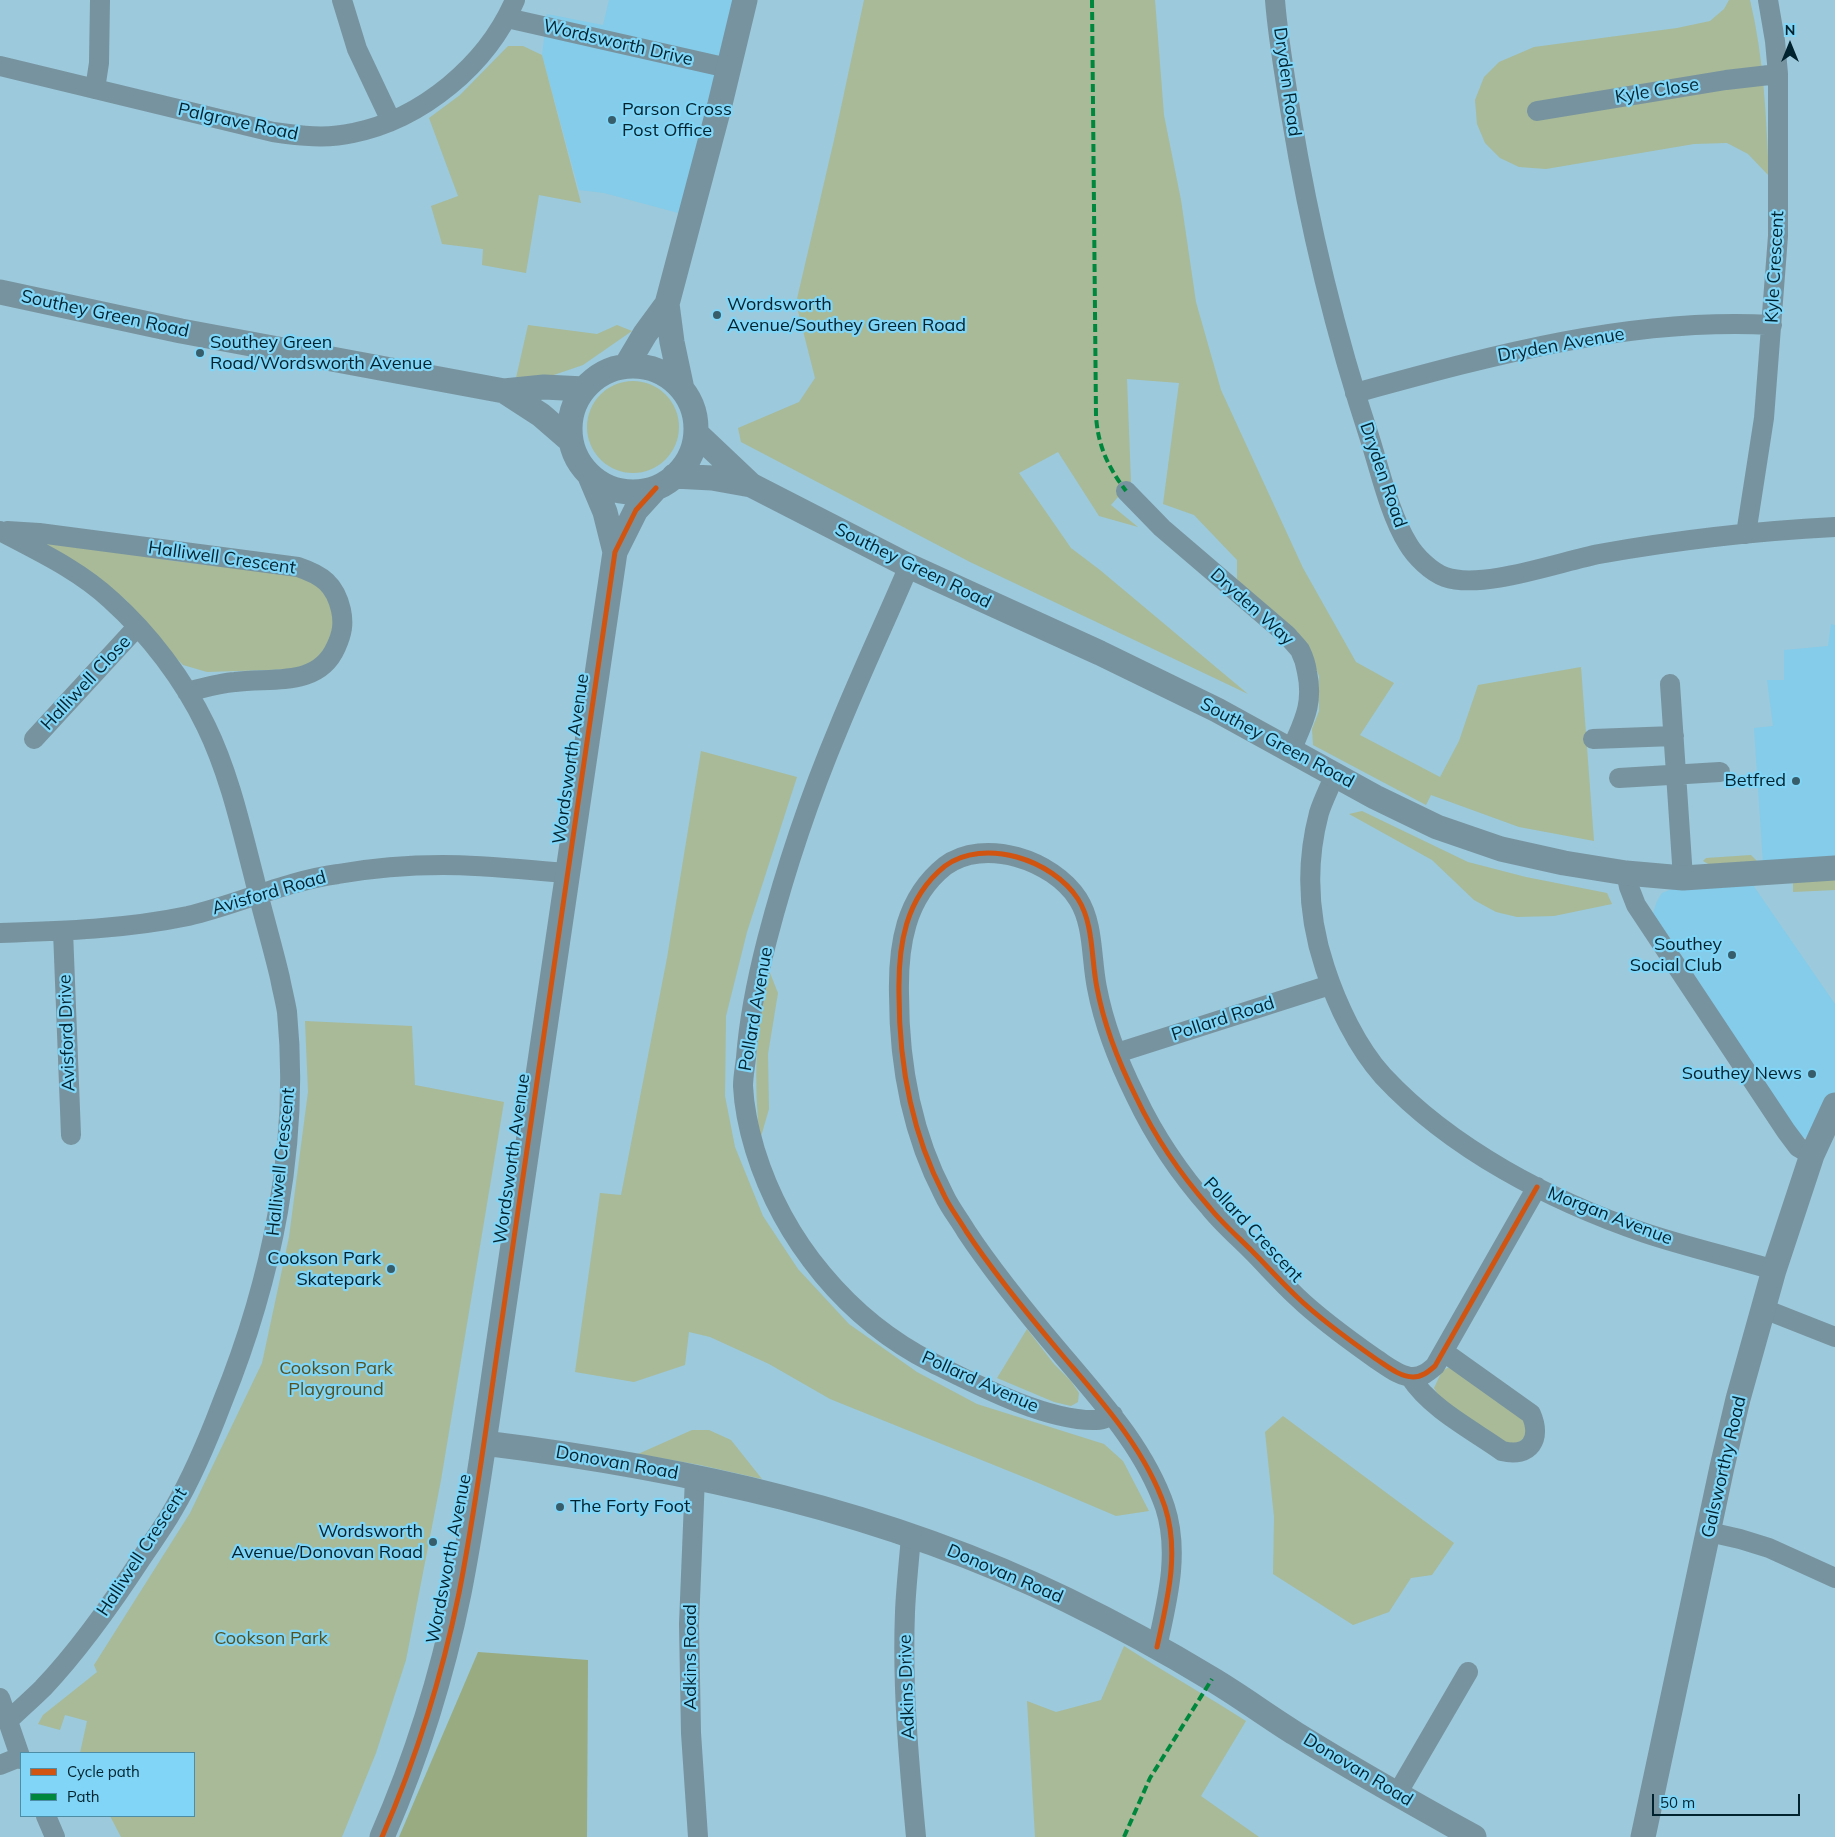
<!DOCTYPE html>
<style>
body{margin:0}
#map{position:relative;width:1835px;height:1837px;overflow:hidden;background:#9cc9db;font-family:Mulish,sans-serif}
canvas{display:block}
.legend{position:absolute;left:20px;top:1752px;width:175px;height:65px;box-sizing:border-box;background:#81d5f6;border:1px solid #4d8ea6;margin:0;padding:6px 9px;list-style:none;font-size:15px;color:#00232f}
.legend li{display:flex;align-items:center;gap:10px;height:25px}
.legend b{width:25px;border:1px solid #4d8ea6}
.north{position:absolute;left:1765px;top:20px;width:50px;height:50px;-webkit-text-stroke:4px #81d5f6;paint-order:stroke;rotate:0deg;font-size:14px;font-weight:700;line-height:20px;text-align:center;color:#00232f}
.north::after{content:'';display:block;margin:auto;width:18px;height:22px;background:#00232f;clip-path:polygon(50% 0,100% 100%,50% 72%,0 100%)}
.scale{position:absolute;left:1652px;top:1794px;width:148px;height:22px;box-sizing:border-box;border:2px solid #00232f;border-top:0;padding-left:6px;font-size:15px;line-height:18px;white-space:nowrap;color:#00232f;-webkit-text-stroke:4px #81d5f6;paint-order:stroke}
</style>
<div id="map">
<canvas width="1835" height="1837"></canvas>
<ul class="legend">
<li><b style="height:6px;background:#d15410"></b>Cycle path</li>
<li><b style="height:6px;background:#00873e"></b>Path</li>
</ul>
<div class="north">N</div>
<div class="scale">50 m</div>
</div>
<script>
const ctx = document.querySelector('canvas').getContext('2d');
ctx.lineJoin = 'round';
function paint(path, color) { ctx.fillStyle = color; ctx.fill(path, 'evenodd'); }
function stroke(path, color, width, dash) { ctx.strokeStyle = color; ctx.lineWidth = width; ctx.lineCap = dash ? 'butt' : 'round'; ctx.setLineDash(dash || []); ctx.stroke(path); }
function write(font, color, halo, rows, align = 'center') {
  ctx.font = font + ' Mulish,sans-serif'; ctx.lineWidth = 4.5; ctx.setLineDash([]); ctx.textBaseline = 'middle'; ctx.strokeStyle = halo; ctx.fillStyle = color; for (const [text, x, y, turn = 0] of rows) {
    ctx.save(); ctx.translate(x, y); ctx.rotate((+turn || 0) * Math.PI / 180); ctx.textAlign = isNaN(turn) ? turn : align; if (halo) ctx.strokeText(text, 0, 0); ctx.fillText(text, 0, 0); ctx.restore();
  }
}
paint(new Path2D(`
 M609,0H735L682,214L604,193L579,190L542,55L547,14L603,25Z
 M1831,624L1835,625V858L1763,864L1754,728L1773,726L1767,680H1784V650L1828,646Z
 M1753,885L1835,1004V1099L1812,1137L1801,1138L1653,913L1657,901L1662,893L1672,889Z`), '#84cce9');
paint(new Path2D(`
 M864,0H1155L1164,115L1181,200L1196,302L1221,390L1303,568L1356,662L1394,683L1360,735L1440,777L1459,741L1478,685L1581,667L1594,841L1519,827L1431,795L1426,805L1313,745L1312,729L1319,711V676L1306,644L1237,580V560L1194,515L1163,504L1179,383L1127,379L1131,482L1111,505L1138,527L1099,516L1058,452L1019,473L1071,548L1100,570L1248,694L970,562L741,442L738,428L799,402L815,378L796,303L834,140Z
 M1729,0H1750C1764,58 1766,116 1769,176L1748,154L1727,143L1694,144L1546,169L1519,167L1500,158L1485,143L1477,124L1475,100L1484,77L1499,62L1534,47L1677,28L1710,21L1724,9Z
 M508,46H523L542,55L581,203L539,195L526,273L482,265L483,249L442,244L431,206L458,196L429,118L460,95Z
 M528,325L597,334L617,325L632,331L583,365L548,377L516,378Z
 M587 427a46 46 0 1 1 92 0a46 46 0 1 1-92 0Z
 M53,542L174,561L294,575L316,584L327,596L334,617L330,641L316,660L297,669L207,672L183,665L164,646L126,600L50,548L46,543Z
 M701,751L797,777L747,932L726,1016L725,1096L735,1147L763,1216L798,1269L849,1324L917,1372L977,1404L1104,1444L1123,1461L1149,1511L1116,1516L1036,1482L830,1399L769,1364L710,1337L689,1332L685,1365L634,1382L575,1372L600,1193L621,1195L667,958Z
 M1362,811L1468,862L1526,877L1607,893L1612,904L1554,916L1517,917L1496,912L1474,900L1432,860L1349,814Z
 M1751,855L1758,862L1710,865L1703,861L1706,858Z
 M1835,879V890L1793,892V883Z
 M768,968L778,993L768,1054L769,1109L760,1140C753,1081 756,1025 768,968Z
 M305,1021L412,1026L415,1085L504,1102L441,1480L406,1660L376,1753L342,1837H121L110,1816H194V1753H80L87,1721L65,1715L60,1730L38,1724L43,1715L97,1672L94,1665L190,1513L262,1363L289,1237L308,1092Z
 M1027,1329L1054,1364L1071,1381L1079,1393L1078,1402L1071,1406L1054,1402L997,1378Z
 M1449,1367L1522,1415L1527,1426L1525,1437L1518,1443H1505L1440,1398L1434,1388L1442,1371Z
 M1283,1416L1454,1543L1432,1575L1411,1578L1389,1612L1353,1625L1273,1574L1274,1517L1265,1432Z
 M692,1430H709L731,1440L762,1479L700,1465L638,1454Z
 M1124,1646C1164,1672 1206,1695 1246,1721L1201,1796L1259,1837H1035L1027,1701L1056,1712L1101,1700Z`), '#a8ba98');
paint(new Path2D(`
 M478,1652L588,1660L587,1837H399Z`), '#99ab80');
stroke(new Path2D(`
 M342,0L357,49L391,121
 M1275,0C1278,39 1285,77 1291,115C1309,225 1335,333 1370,439C1380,471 1390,515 1408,544C1415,556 1431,572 1445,577C1482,590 1559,562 1599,554C1677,540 1756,531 1835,527
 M507,18L728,68
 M0,66L273,132C300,136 327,139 353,133C422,119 487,65 515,0
 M95,89L99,63L100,0
 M1537,111L1726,80L1778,74
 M1355,393C1490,356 1630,317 1772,325
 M1126,491L1162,528L1287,635C1291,640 1296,645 1300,650C1303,656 1306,665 1307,672C1314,705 1303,722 1291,751
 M0,531C38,551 79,570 111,600C149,634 184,680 206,726C229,773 241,827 254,877C262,911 272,944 280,978C282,989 285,1000 287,1012C300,1144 272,1280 222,1403C208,1440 193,1476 173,1510C164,1526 153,1541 143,1556C113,1602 81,1648 43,1688C32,1699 19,1710 8,1721
 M7,531L39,533L298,567C322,575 335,584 341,610C344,624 342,634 336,647C318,688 272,677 235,682C219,683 203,688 187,692
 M1746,534L1764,418L1778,236V74L1775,41L1768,0
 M909,566C886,620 861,673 839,727C810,796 786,867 767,940C757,979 749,1018 746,1058C745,1067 743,1077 743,1086C744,1107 749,1130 755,1150C783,1241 848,1320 933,1363C977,1385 1048,1422 1097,1420C1102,1420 1108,1417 1113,1415
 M1670,684L1683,878
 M34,739L137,627
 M1593,739L1674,736
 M1335,774C1330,787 1323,800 1319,813C1305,866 1308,917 1325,968C1337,1005 1357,1047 1383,1076C1451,1149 1551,1201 1645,1233C1687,1247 1731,1257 1774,1270
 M1619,778L1720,772
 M1626,873L1629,887L1636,905L1786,1131L1798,1147L1812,1155
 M63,931L71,1135
 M0,933C63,931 126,929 188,916C239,904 286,881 338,874C372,868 408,865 443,865C485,865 527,870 568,873
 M1117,1053L1330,985
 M1764,1309L1835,1337
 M1410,1377C1431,1409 1471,1429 1502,1451C1530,1458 1542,1439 1531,1414L1444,1352
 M695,1477L689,1624L691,1733L698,1837
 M1709,1532L1740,1539L1769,1548L1835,1578
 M911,1536C909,1562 906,1587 905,1612C902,1687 909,1763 916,1837
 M1157,1647C1167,1601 1180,1553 1165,1507C1145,1449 1102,1402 1063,1356C1029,1316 995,1275 966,1231C959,1219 950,1208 944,1195C912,1134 899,1063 899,994C898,946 905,898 945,866C984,837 1053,860 1078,899C1094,924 1091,959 1097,988C1104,1025 1119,1063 1136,1097C1155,1137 1181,1175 1210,1208C1222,1223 1237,1236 1251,1250C1266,1265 1281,1282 1297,1297C1321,1320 1349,1340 1376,1359C1387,1366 1400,1377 1413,1377C1422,1377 1428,1372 1435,1366L1537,1187
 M0,1698L21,1759
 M0,1765L20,1757
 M1397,1794L1468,1672
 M46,1816L55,1837`), '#77939f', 20);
stroke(new Path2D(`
 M0,292L181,331L504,391L544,387L584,389
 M667,304L672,342L682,389
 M626,366L645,334L667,304L720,104L745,0
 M570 429a63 63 0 1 1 126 0a63 63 0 1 1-126 0Z
 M504,391L541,415L571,441
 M696,433L751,485L909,566L1100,653L1217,710L1375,797L1437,827L1501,849L1564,863L1626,873L1683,878L1835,868
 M589,474L605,512L615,552
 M674,476L712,478L751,485
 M484,1443C685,1468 885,1511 1067,1600C1116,1624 1164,1650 1210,1678C1239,1695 1267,1716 1296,1734C1354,1770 1414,1804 1474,1837
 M382,1837C416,1759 442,1676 459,1593C476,1507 487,1420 500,1333C538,1073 577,813 615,552L636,510L656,488
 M1643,1837L1722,1467L1738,1399L1774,1270L1812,1155L1835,1105`), '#77939f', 25);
stroke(new Path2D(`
 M1092,0L1096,416C1098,446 1108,467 1126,491
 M1124,1837L1150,1778L1212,1679`), '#00873e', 4, [8, 4]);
stroke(new Path2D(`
 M1157,1647C1167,1601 1180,1553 1165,1507C1145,1449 1102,1402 1063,1356C1029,1316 995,1275 966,1231C959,1219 950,1208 944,1195C912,1134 899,1063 899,994C898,946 905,898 945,866C984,837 1053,860 1078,899C1094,924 1091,959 1097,988C1104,1025 1119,1063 1136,1097C1155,1137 1181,1175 1210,1208C1222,1223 1237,1236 1251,1250C1266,1265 1281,1282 1297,1297C1321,1320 1349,1340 1376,1359C1387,1366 1400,1377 1413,1377C1422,1377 1428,1372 1435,1366L1537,1187
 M382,1837C416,1759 442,1676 459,1593C476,1507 487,1420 500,1333C538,1073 577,813 615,552L636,510L656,488`), '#d15410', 5);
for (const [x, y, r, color] of [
 [612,120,5,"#375d6b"],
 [717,315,5,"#375d6b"],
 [200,353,5,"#375d6b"],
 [1796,781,5,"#375d6b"],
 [1732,955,5,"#375d6b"],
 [1812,1074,5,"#375d6b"],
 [391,1269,5,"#375d6b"],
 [560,1507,5,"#375d6b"],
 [433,1542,5,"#375d6b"]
]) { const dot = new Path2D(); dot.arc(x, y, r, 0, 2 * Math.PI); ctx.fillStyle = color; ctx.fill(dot); stroke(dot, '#81d5f6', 2); }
write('18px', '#00232f', '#81d5f6', [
 ["Wordsworth Drive",618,43,13],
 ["Dryden Road",1287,82,82],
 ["Kyle Close",1657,91,-9],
 ["Palgrave Road",238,122,12],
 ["Kyle Crescent",1775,267,-87],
 ["Southey Green Road",105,314,12],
 ["Dryden Avenue",1561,345,-10],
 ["Dryden Road",1383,475,71],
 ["Halliwell Crescent",222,558,8],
 ["Southey Green Road",913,566,26],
 ["Dryden Way",1252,607,42],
 ["Halliwell Close",86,683,-47],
 ["Southey Green Road",1277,743,28],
 ["Wordsworth Avenue",571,759,-82],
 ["Avisford Road",269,893,-16],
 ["Pollard Avenue",756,1009,-80],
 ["Pollard Road",1223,1019,-18],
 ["Avisford Drive",67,1033,-92],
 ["Wordsworth Avenue",512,1159,-82],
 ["Halliwell Crescent",281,1162,-84],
 ["Morgan Avenue",1610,1216,21],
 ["Pollard Crescent",1253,1230,47],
 ["Pollard Avenue",980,1382,24],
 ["Donovan Road",617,1463,10],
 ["Galsworthy Road",1724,1467,-77],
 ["Halliwell Crescent",142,1552,-57],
 ["Wordsworth Avenue",449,1559,-79],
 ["Donovan Road",1005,1574,23],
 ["Adkins Road",691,1657,-90],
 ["Adkins Drive",907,1687,-92],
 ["Donovan Road",1358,1770,31]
]);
write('18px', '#00232f', '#81d5f6', [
 ["Parson Cross",622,110,"left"],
 ["Post Office",622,131,"left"],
 ["Wordsworth",727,305,"left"],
 ["Avenue/Southey Green Road",727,326,"left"],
 ["Southey Green",210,343,"left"],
 ["Road/Wordsworth Avenue",210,364,"left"],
 ["Betfred",1786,781],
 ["Southey",1722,945],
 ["Social Club",1722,966],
 ["Southey News",1802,1074],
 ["Cookson Park",381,1259],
 ["Skatepark",381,1280],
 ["The Forty Foot",570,1507,"left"],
 ["Wordsworth",423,1532],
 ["Avenue/Donovan Road",423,1553]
], 'right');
write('18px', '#555221', '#81d5f6', [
 ["Cookson Park",336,1369],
 ["Playground",336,1390],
 ["Cookson Park",271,1639]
]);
</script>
